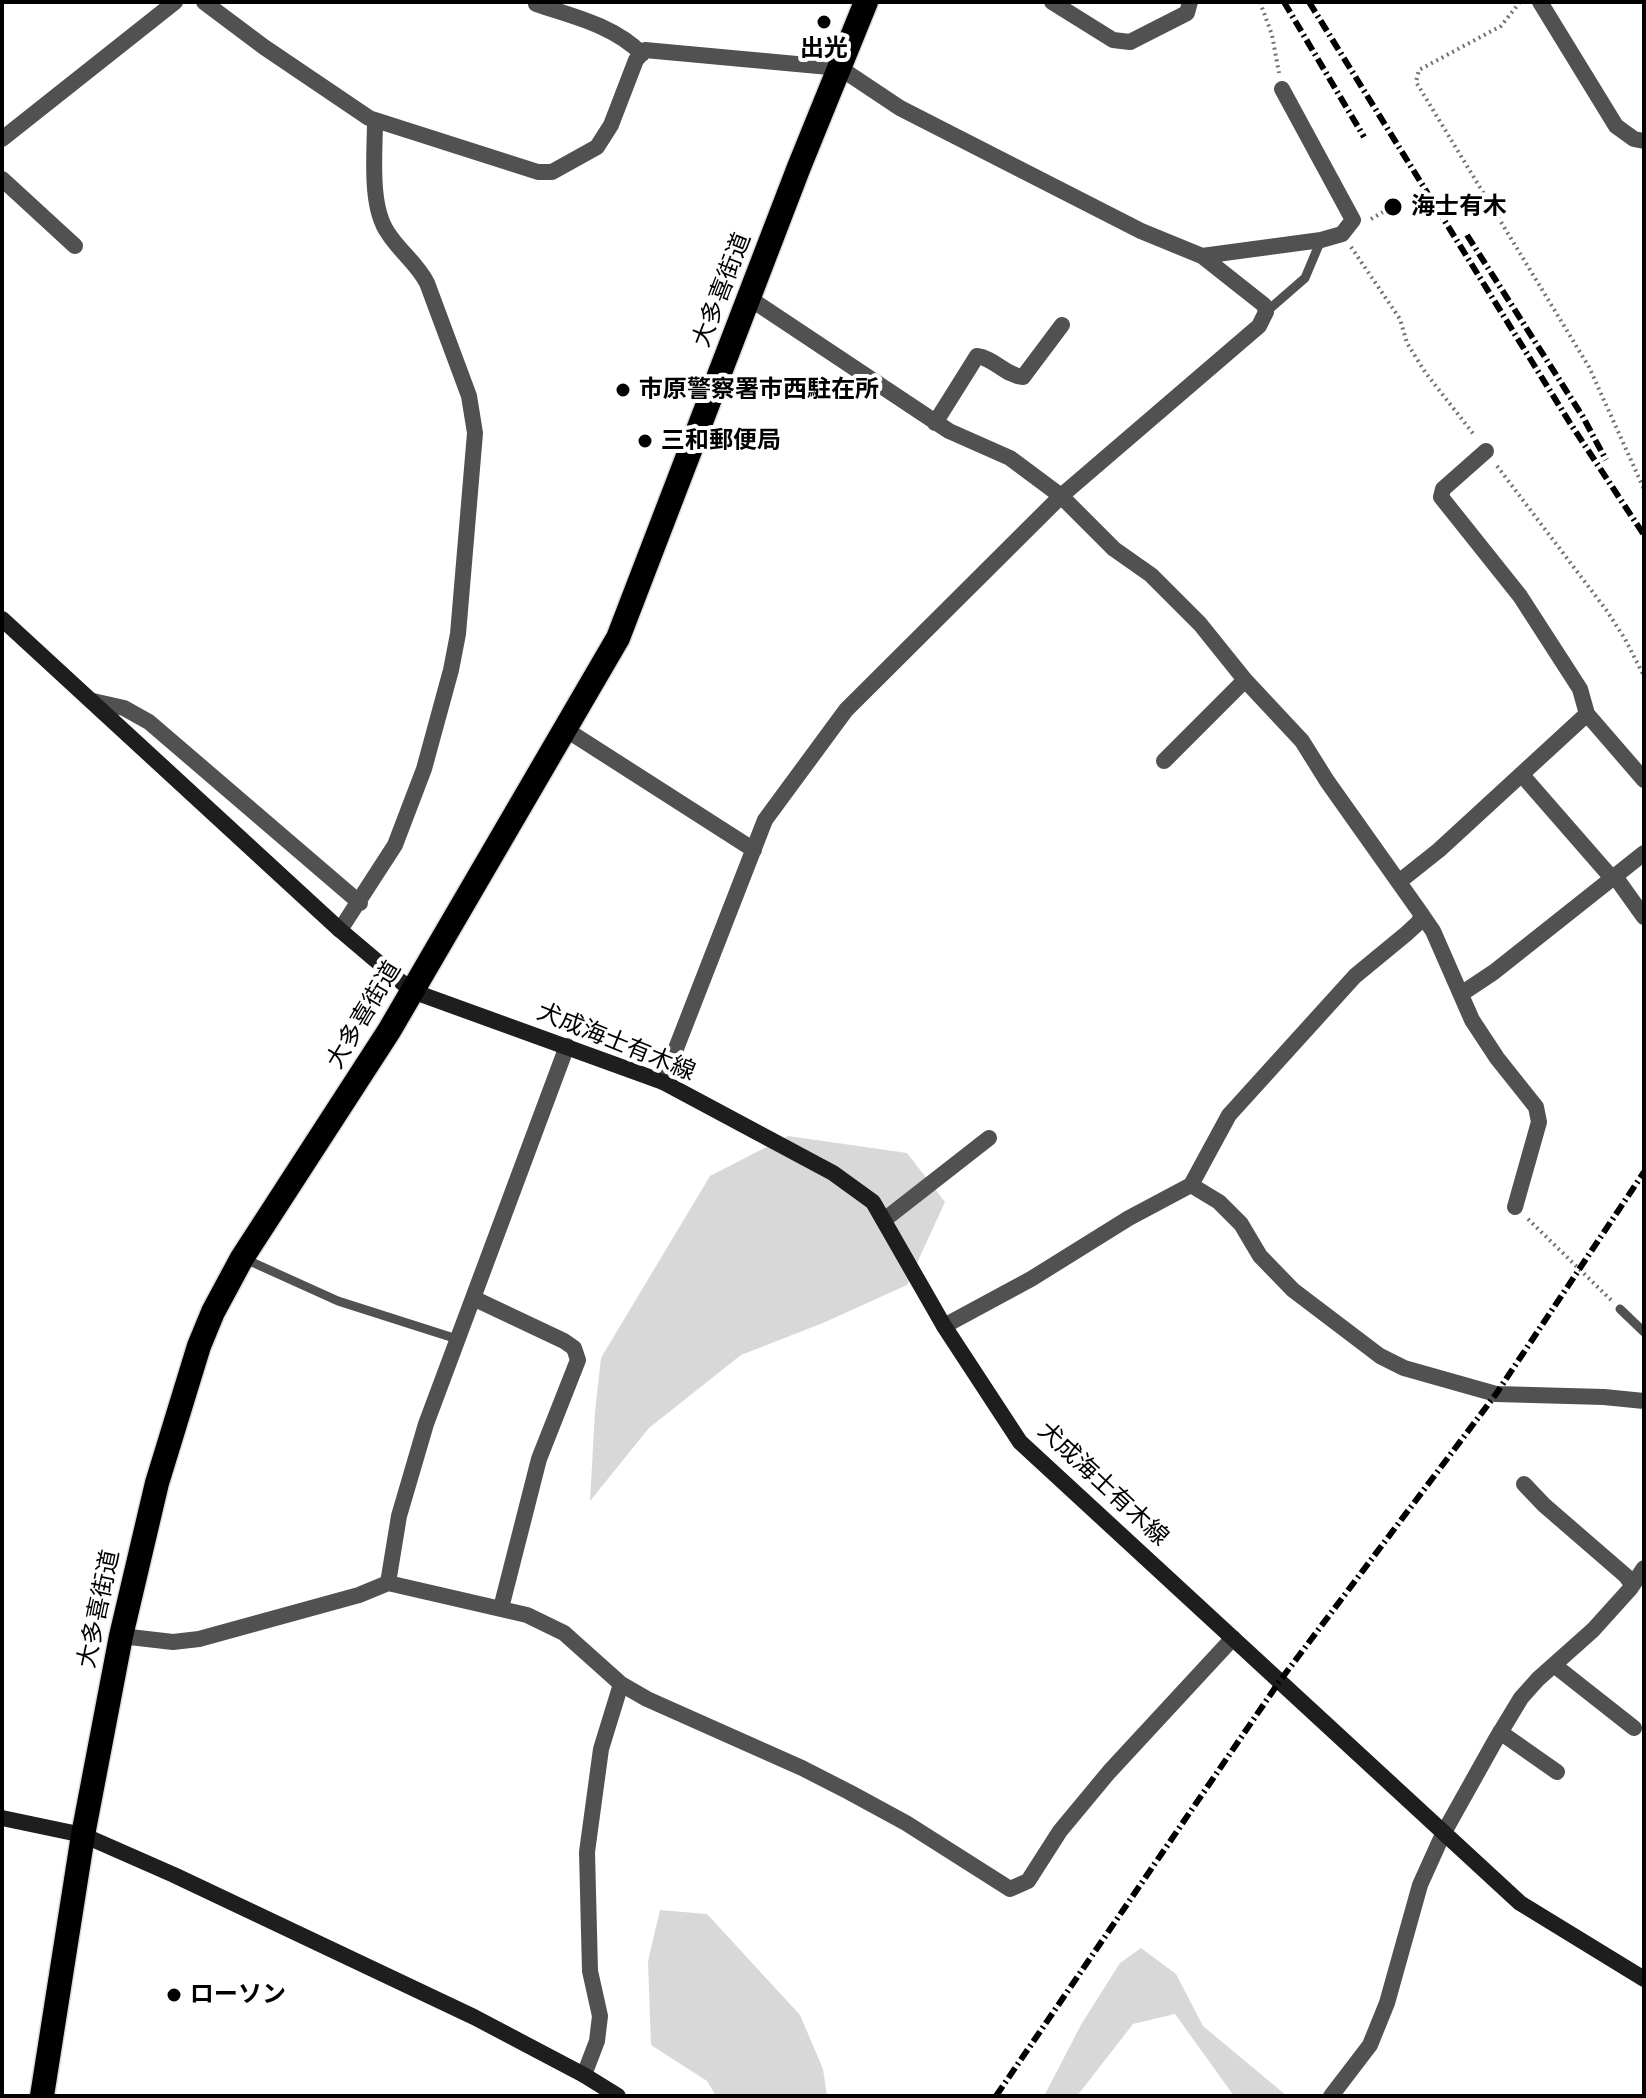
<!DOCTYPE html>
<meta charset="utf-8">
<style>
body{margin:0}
#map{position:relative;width:1646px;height:2098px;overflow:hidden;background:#fff;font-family:Inter,sans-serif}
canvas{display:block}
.frame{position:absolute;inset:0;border:4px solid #000;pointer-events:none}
</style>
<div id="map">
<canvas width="1646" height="2098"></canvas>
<div class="frame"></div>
</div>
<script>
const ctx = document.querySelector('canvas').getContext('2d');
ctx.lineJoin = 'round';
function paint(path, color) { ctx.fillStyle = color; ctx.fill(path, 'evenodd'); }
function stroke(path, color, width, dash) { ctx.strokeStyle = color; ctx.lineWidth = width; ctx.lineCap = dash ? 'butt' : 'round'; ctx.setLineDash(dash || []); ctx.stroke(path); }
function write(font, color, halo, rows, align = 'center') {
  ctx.font = font + ' Inter,"Noto Sans JP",sans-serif'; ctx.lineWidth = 8; ctx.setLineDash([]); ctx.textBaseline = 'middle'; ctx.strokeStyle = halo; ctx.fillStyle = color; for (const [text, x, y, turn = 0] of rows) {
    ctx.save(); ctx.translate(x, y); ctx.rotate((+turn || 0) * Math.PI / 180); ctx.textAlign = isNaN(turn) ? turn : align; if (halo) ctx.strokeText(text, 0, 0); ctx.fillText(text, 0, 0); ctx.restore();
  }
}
paint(new Path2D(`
 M788,1136L907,1153L945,1202L907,1285L823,1323L741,1355L649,1428L590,1501L595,1412L601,1358L710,1176Z
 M660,1910L707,1914L800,2015L823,2069L827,2096H716L707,2081L651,2045L648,1961Z
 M1141,1948L1176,1974L1203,2026L1287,2096H1234L1175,2014L1133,2024L1077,2096H1044L1082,2023L1120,1963Z`), '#d8d8d8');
const highway = new Path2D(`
 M42,2096L83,1835L121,1636L157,1483L199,1346L213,1312L242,1258L389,1031L618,638L799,167L866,2`);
stroke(highway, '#dbdbdb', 27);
stroke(new Path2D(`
 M1260,2L1272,35L1279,73
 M1520,2L1501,26L1419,70L1416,82L1589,367L1644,489
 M1371,219L1383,212
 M1351,247L1400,319L1407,343L1425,372L1475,436
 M1497,466L1607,611L1625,639L1644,676
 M1528,1219L1611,1300`), '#737373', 4, [2, 4]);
stroke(new Path2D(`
 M1266,312L1305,278L1321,240
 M245,1259L338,1301L457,1339
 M1620,1309L1644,1332`), '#515151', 9);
stroke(new Path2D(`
 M204,2L264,47L369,118L538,172H552L597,147L611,125L636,60L645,50L840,68L900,108L1141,231L1202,256L1264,305L1266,312L1259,326L1061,496L846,710L765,820L663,1082
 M1052,2L1113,40L1130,42L1187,13L1190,2
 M1540,2L1616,126L1634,139L1644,141
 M536,4C574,17 613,25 642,54
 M2,139L175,2
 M2,179L75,246
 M1202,256L1321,240L1342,234L1353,220L1282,89
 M749,298L949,431L1010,458L1061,496L1114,549L1151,575L1200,624L1245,680L1302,741L1327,781L1422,915L1418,923L1406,934L1355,976L1229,1115L1191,1185L1129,1218L1031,1279L944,1326
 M935,423L977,356C994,358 1006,376 1023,377L1062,325
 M1486,451L1443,489L1441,497L1520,596L1580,689L1587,714L1644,780
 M93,701L124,708L149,722L360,903
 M565,729L754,850
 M1164,761L1245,680
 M1522,775L1611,877
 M1614,875L1644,917
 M1400,881L1439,850L1587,714
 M1422,915L1433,931L1472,1020L1497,1058L1536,1107L1539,1122L1515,1207
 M340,930L395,845L424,769L451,670L458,634L475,433L469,396L427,283C417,263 400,252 388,233C369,206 375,153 375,120
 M1461,994L1494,972L1644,853
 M1191,1185L1219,1202L1241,1224L1260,1256L1293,1290L1380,1356L1404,1368L1496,1394L1604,1397L1644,1401
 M884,1220L989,1138
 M473,1298L564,1341L574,1348L578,1360L539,1459L501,1608
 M388,1583L399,1516L426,1424L567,1046
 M1630,1589L1644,1568
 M121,1636L173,1642L199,1639L359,1595L388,1583L527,1615L564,1633L621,1684L647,1699L802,1768L849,1792L906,1823L1010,1889L1028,1881L1060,1831L1109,1772L1233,1638
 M1554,1665L1634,1728
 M1500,1732L1557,1772
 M584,2075L597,2041L600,2016L590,1971L587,1852L601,1749L621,1684
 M1331,2096L1370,2045L1387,2003L1420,1885L1443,1834L1495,1741L1521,1698L1538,1679L1593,1630L1630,1589L1631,1583L1626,1576L1544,1505L1524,1484`), '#515151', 16);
stroke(new Path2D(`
 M2,619L340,930L412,991L663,1082L833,1173L873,1202L944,1326L1020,1442L1520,1903L1644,1979
 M2,1818L83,1835L174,1875L474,2017L584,2075L618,2096`), '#1e1e1e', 16);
stroke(highway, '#000', 24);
stroke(new Path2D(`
 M1284,2L1364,137
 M1309,2L1570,423L1644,535
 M1467,235L1583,417L1606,460
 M996,2096L1279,1682L1496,1394L1644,1172`), '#000', 6, [12, 4, 2, 4]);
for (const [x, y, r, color] of [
 [824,22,8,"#000"],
 [1393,207,10,"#000"],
 [623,390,8,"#000"],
 [645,441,8,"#000"],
 [174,1995,8,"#000"]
]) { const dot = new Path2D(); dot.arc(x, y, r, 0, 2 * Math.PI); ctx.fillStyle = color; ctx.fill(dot); stroke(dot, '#fff', 3); }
write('bold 24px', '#000', '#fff', [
 ["出光",824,49,"center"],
 ["海士有木",1411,207],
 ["市原警察署市西駐在所",639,390],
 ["三和郵便局",661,441],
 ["ローソン",190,1995]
], 'left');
write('24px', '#000', '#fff', [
 ["大多喜街道",722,290,-69],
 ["大多喜街道",364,1015,-59],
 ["犬成海士有木線",616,1042,22],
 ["犬成海士有木線",1103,1484,43],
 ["大多喜街道",99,1609,-78]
]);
</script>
